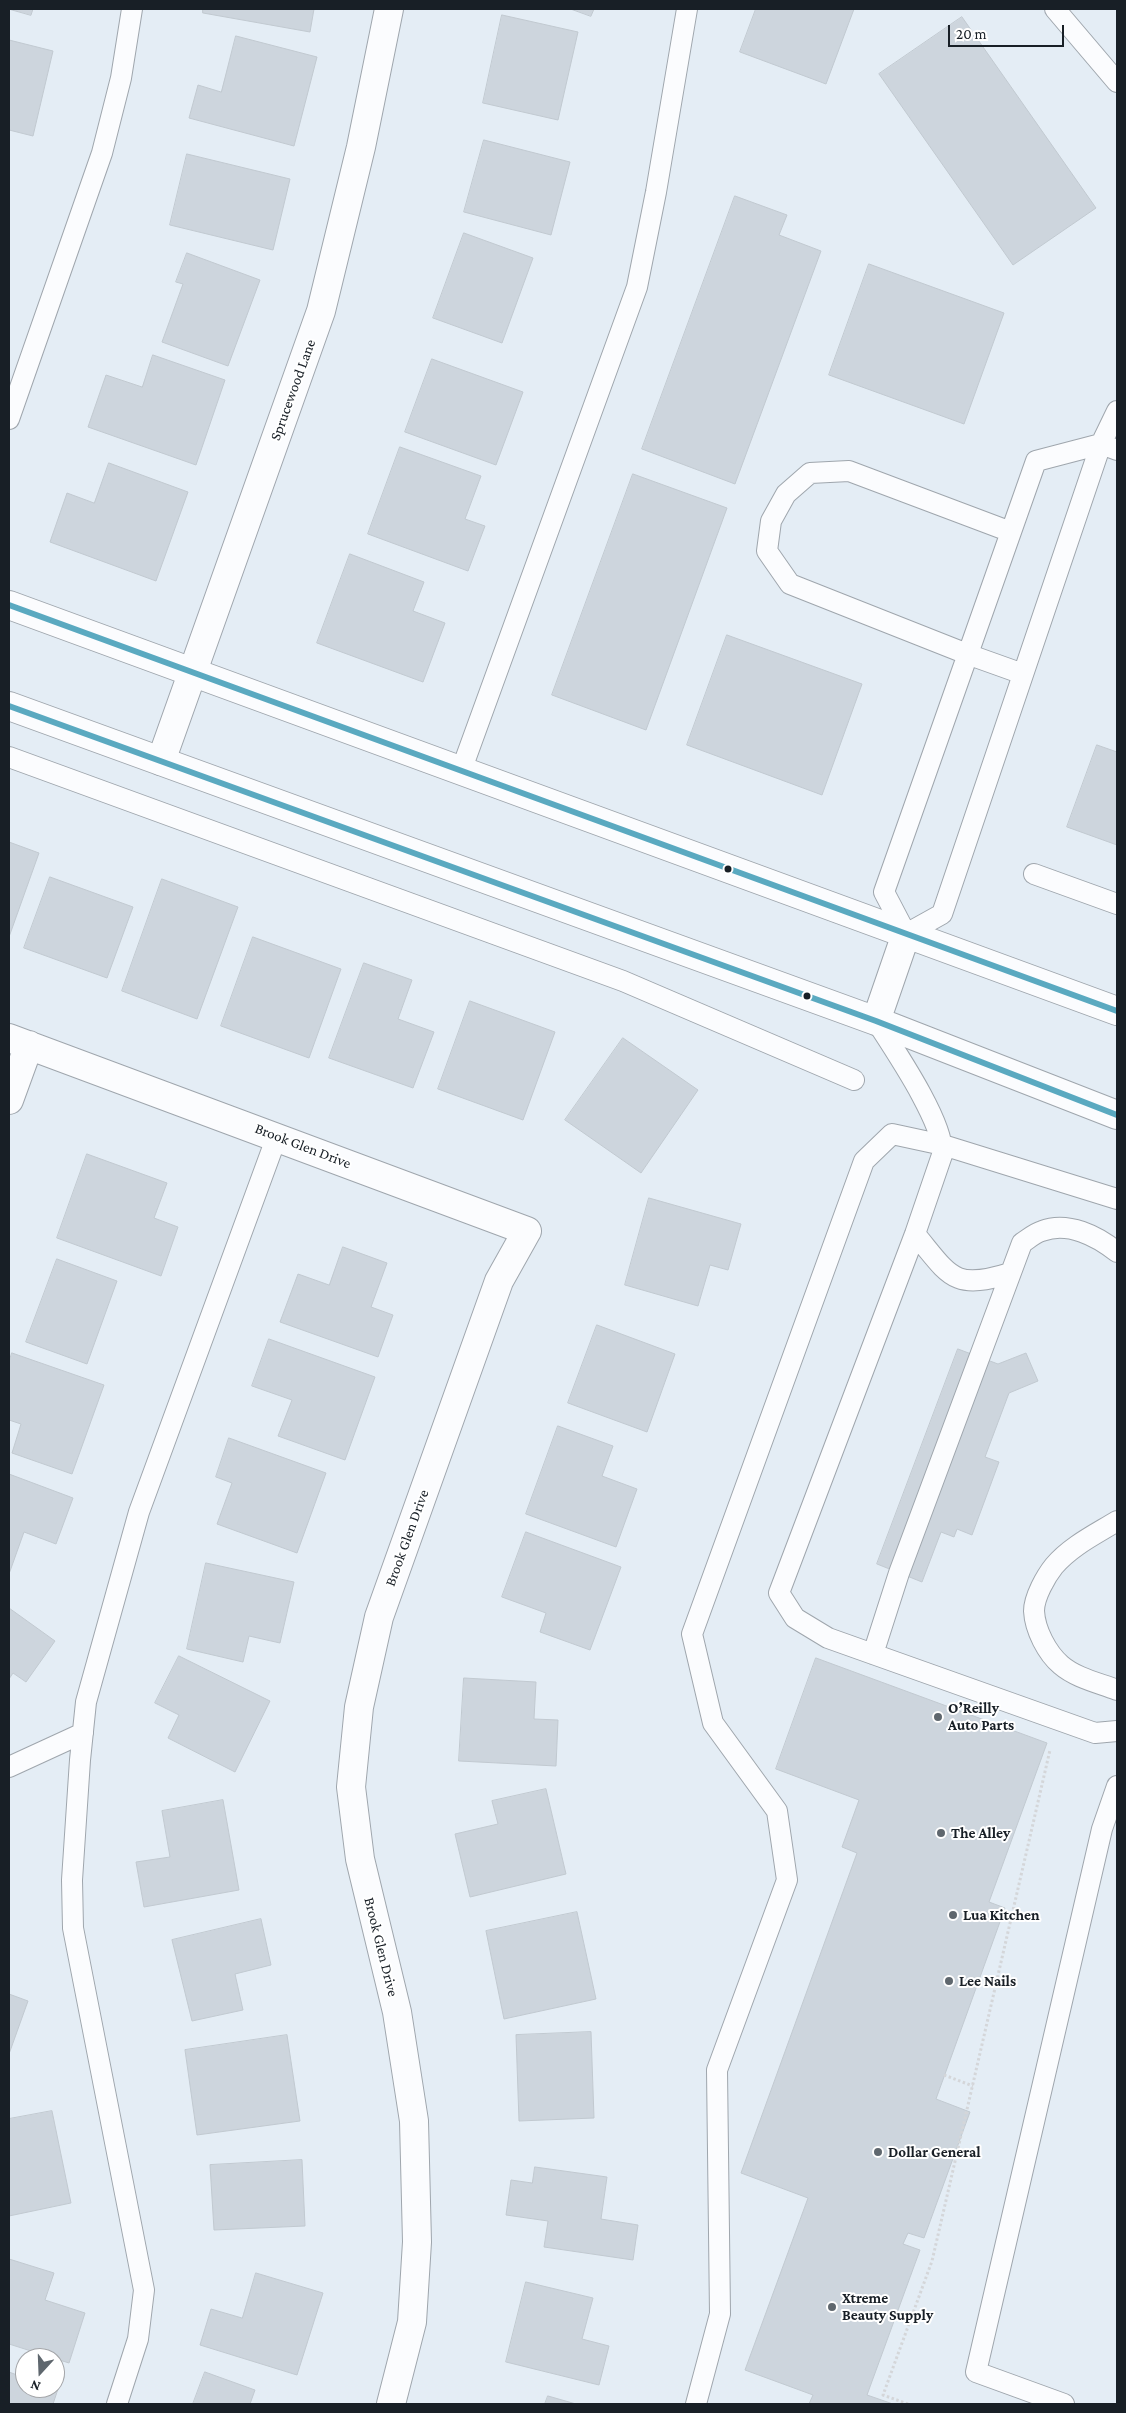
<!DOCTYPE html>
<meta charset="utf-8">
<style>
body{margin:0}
#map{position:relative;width:1126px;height:2413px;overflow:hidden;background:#e4edf5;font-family:"Crimson Pro",serif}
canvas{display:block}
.frame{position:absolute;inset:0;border:10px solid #181f26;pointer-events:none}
.north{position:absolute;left:15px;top:2348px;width:50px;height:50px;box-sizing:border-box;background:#fff;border:1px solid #a3a5a8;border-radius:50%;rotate:200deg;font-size:14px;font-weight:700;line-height:20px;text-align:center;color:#181f26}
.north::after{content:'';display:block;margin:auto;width:18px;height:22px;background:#5f676e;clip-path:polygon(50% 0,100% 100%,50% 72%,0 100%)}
.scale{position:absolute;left:948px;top:25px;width:116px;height:22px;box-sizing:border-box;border:2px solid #181f26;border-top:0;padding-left:6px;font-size:15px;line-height:18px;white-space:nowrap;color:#181f26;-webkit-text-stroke:4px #fff;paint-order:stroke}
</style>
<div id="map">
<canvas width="1126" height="2413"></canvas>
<div class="frame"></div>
<div class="north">N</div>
<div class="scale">20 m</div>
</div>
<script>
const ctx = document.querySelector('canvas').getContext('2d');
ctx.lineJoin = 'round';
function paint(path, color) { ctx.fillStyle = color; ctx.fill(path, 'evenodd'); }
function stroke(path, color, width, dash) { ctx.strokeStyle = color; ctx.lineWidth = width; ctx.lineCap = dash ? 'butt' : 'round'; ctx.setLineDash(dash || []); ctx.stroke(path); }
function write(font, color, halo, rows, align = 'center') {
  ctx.font = font + ' "Crimson Pro",serif'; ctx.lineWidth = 4; ctx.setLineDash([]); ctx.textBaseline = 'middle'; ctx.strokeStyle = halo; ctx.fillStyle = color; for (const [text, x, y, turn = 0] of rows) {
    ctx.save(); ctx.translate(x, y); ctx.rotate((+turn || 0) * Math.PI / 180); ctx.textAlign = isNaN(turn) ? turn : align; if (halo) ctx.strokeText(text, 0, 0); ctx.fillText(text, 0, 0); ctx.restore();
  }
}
const building = new Path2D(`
 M9,9H33L31,15Z
 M203,9H314L310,32L203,13Z
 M571,9H594L591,16Z
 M756,9H854L826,84L740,52Z
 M502,15L578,32L558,120L483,103Z
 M962,17L1096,208L1013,265L879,74Z
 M236,36L317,57L294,146L189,118L198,85L221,92Z
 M9,40L53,51L33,136L9,130Z
 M484,140L570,162L551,235L464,212Z
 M187,154L290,179L273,250L170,225Z
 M735,196L787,215L779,235L821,251L735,484L642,449Z
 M464,233L533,258L502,343L433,318Z
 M187,253L260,280L228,366L162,342L183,284L176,282Z
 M869,264L1004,313L964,424L829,375Z
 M153,355L225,380L196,465L88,427L106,375L142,387Z
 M432,359L523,392L496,465L405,432Z
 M400,447L481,476L465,519L485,526L468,571L368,534Z
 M109,463L188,492L156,581L50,542L67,493L94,503Z
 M633,474L727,508L646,730L552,695Z
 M350,554L424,582L413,611L445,623L423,682L317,643Z
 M727,635L862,684L822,795L687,745Z
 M1097,745L1117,752V845L1067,827Z
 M9,842L39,853L9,937Z
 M50,877L133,907L107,978L24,948Z
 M162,879L238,907L197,1019L122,991Z
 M253,937L341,969L309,1058L221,1026Z
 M364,963L412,980L398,1019L434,1032L413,1088L329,1058Z
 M470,1001L555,1032L523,1120L438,1089Z
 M623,1038L698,1090L641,1173L565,1120Z
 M87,1154L167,1183L154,1218L178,1227L161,1276L57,1238Z
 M649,1198L741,1224L728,1270L710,1265L698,1306L625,1285Z
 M343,1247L387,1263L371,1307L393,1315L378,1357L280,1322L298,1274L329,1285Z
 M57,1259L117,1281L87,1364L26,1342Z
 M597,1325L675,1354L647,1432L568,1403Z
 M269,1339L375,1377L345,1460L278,1436L292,1400L252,1386Z
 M958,1349L998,1364L1026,1353L1038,1381L1009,1393L985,1457L999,1462L972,1535L957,1529L954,1537L941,1532L922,1582L877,1564Z
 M12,1353L104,1385L72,1474L12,1453L21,1424L9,1420V1362Z
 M558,1426L613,1446L602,1476L637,1489L616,1547L526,1514Z
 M229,1438L326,1473L297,1553L217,1524L232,1483L216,1477Z
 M9,1474L73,1498L56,1544L24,1532L9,1574Z
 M526,1532L621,1567L590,1650L540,1632L546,1613L502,1597Z
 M206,1563L294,1582L280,1643L249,1636L243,1662L187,1649Z
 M9,1608L55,1641L26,1682L13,1673L9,1679Z
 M179,1656L270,1701L235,1772L168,1738L179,1715L155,1703Z
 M816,1658L1047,1743L989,1902L1005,1908L936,2099L970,2112L924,2238L908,2233L903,2244L920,2250L867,2395L893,2404H809L813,2395L745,2370L808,2198L741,2173L857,1853L842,1847L859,1800L776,1769Z
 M464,1678L536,1682L534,1719L558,1720L556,1766L459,1761Z
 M546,1789L566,1874L470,1897L455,1834L498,1824L492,1801Z
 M223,1800L239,1890L144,1907L136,1862L170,1857L162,1811Z
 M577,1912L596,1999L504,2019L486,1931Z
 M261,1919L271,1965L235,1974L243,2010L192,2021L172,1940Z
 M9,1994L28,2001L9,2054Z
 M591,2032L594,2118L519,2121L516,2035Z
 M287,2035L300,2121L197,2135L185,2050Z
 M52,2111L71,2203L9,2216V2119Z
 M302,2160L305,2226L214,2230L210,2165Z
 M535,2167L607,2177L601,2219L638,2225L633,2260L544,2247L548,2221L506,2215L511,2180L532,2183Z
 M9,2259L54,2273L45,2300L85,2313L69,2363L9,2344Z
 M256,2273L323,2293L297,2375L200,2345L211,2309L242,2318Z
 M526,2282L593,2298L582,2339L609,2346L599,2385L506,2362Z
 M9,2372L25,2378V2388L58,2389L53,2404H9Z
 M205,2372L255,2390L250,2404H193Z
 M548,2396L576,2404H545Z`);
paint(building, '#cdd5dd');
stroke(building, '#c1c9d0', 1);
const lane = new Path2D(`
 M1055,9L1117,82
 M1117,411L1101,444L942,914L906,934L884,892L1036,461L1101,444L1117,450
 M9,419L102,153L121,78L132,9
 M1011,532L849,471L810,473L786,494L771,521L767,551L790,584L967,654L1023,674
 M9,757L623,981L854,1080
 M461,771L637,287L656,192L687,9
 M1034,874L1117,904
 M876,1021C894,1049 946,1125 942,1155L915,1234L779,1593L795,1618L828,1638L1095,1733L1117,1731
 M915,1234C950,1276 953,1291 1010,1273
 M1117,1521C1096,1534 1071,1546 1054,1566C1046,1576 1034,1597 1034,1611C1035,1630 1047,1653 1061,1665C1076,1678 1099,1683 1117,1690
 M873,1654L899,1573L1022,1243C1028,1239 1035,1233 1042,1231C1068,1221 1097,1236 1117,1252
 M9,1767L83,1733
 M117,2404L138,2339L144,2290L73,1928L72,1880L80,1760L86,1702L139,1512L277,1136
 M696,2404L720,2314L717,2070L787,1880L777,1811L713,1723L692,1634L864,1161L892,1134L943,1145L1117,1199
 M1064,2404L976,2372L1102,1829L1117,1786`);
const street = new Path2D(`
 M161,761L321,311L361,147L389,9
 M9,1038L527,1231L499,1281L379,1617L359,1707L351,1787L360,1859L397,2012L414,2121L417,2242L412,2322L391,2404
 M9,1100L29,1045`);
const secondary = new Path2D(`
 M9,605L1117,1011
 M9,706L876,1021L1117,1115
 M876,1021L906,934`);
stroke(lane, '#9fa6ad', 22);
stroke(street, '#9fa6ad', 30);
stroke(secondary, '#9fa6ad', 30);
stroke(new Path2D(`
 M944,2075L973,2086
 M908,2404L883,2395L932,2261L1050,1750`), '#d4d6d9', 3, [2.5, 2.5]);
stroke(lane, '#fbfcfe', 20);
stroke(street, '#fbfcfe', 28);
stroke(secondary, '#fbfcfe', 28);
stroke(new Path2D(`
 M9,605L1117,1011
 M9,706L876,1021L1117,1115`), '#5aa9c0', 6);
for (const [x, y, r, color] of [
 [728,869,4.5,"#181f26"],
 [807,996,4.5,"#181f26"],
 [938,1717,5,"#5f676e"],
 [941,1833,5,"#5f676e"],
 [953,1915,5,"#5f676e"],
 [949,1981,5,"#5f676e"],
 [878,2152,5,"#5f676e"],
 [832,2307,5,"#5f676e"]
]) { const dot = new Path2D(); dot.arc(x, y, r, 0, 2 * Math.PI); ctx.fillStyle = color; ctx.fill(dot); stroke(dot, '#fff', 2); }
write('15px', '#181f26', '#fff', [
 ["Sprucewood Lane",293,390,-70],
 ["Brook Glen Drive",303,1146,21],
 ["Brook Glen Drive",407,1538,-70],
 ["Brook Glen Drive",381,1947,76]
]);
write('bold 15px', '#181f26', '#fff', [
 ["O’Reilly",948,1708],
 ["Auto Parts",948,1725],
 ["The Alley",951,1833],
 ["Lua Kitchen",963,1915],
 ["Lee Nails",959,1981],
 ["Dollar General",888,2152],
 ["Xtreme",842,2298],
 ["Beauty Supply",842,2315]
], 'left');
</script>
